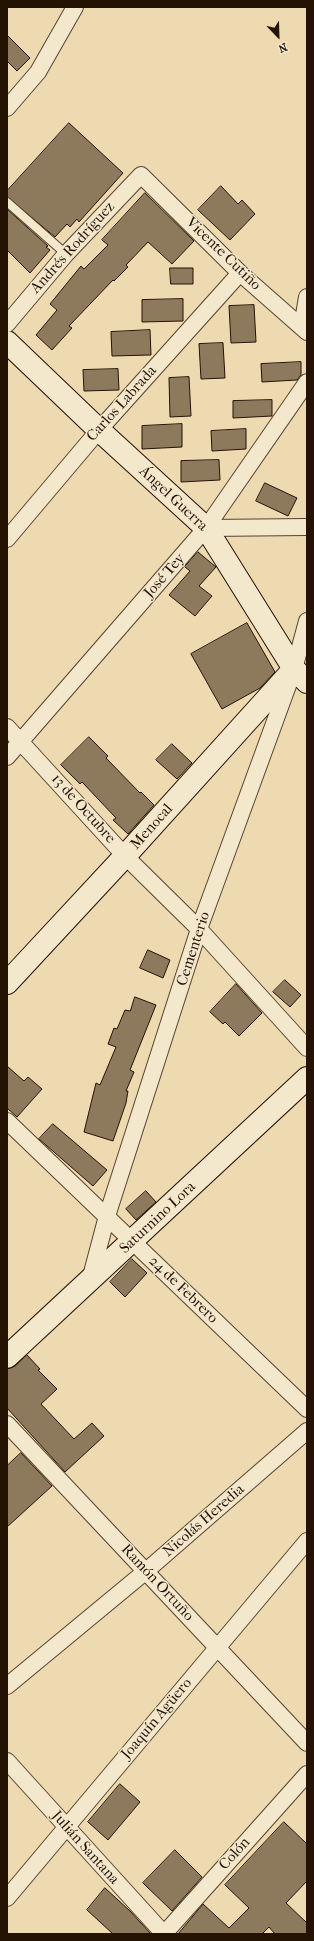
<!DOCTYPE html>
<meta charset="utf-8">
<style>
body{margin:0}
#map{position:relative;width:314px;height:1941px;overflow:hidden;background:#eddab1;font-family:"IM FELL French Canon",serif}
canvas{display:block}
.frame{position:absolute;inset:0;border:8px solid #241202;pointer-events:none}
.north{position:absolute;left:258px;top:16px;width:40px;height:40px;-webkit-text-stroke:3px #f3e7cc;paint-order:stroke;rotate:157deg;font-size:11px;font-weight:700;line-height:16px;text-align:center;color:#241202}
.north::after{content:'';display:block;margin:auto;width:14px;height:18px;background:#241202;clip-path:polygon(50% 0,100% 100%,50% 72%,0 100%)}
</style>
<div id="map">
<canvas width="314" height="1941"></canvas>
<div class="frame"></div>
<div class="north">N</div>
</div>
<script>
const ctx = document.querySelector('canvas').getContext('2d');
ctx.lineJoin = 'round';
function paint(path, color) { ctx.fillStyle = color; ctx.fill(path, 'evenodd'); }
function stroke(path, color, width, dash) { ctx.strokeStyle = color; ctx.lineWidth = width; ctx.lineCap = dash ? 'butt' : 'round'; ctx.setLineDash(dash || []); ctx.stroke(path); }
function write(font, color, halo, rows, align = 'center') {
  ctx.font = font + ' "IM FELL French Canon",serif'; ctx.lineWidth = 3; ctx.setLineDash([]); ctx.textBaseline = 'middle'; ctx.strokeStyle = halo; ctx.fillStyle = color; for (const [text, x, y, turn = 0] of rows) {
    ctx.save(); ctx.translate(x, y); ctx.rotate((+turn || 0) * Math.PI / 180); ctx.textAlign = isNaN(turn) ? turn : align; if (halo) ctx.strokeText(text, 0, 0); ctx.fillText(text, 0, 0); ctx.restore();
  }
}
const building = new Path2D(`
 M7,35L30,58L17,71L7,61Z
 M69,123L123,173L79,222L77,219L70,227L67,224L55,237L7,197V191Z
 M221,186L238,204L242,200L255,214L230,240L198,210Z
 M145,193L194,241L172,264L148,242L126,265L128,267L114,281L113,280L69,326L72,328L52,350L36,335L57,310L50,304L81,266L84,269L108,245L102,240Z
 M7,209L48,246L46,247L50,250L30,273L7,250Z
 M170,268H193V284H171Z
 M183,299V321L142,322V300Z
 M254,305L256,342L231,343L229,306Z
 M150,330L151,355L112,356L111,332Z
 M223,343L225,378L201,379L199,344Z
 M301,362V375L297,380L262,382L261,364Z
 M118,369L119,390L84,391L83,370Z
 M189,377L191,416L170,417L169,378Z
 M272,400V416L233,418V401Z
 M182,424V447L142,449V426Z
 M246,429V449L212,451L211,431Z
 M219,460L220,480L181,482V461Z
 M265,483L297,498L288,516L256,501Z
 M198,552L216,567L199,586L212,596L195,616L169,595L190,571L185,567Z
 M247,623L275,672L260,688L222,709L191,654Z
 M89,737L108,756L106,758L140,793L141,792L154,805L128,834L113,820L116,818L82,782L80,784L61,765Z
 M172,744L192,763L177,779L156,760Z
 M148,950L170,960L163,978L140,968Z
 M285,980L301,995L290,1007L273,992Z
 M236,984L262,1013L239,1036L225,1022L223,1024L210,1012Z
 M135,997L156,1005L130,1070L134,1072L126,1091H128L126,1103L113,1141L84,1132L96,1083L100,1085L116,1047L108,1044L114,1028L117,1029L125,1010L130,1011Z
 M7,1066L24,1081L28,1077L42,1089L17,1117L7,1108Z
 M53,1124L107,1170L93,1186L39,1139Z
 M146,1191L156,1202L136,1220L126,1209Z
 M132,1259L147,1273L125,1297L110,1282Z
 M27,1355L40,1369L38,1370L57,1389L41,1404L74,1439L92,1423L104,1436L65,1472L7,1408V1369L15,1366Z
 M21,1453L52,1486L7,1527V1466Z
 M120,1784L140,1802L108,1840L88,1822Z
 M284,1822L307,1844V1881L286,1903L307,1923V1934H275L269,1927L262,1934H178L203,1904L229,1928L249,1908L225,1885Z
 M175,1850L202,1877L172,1911L143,1883Z
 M105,1888L130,1911L151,1934H113L87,1910Z`);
paint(building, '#8d7a5d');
stroke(building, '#241202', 1);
const lane = new Path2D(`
 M7,202L66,254`);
const street = new Path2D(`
 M7,108L38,72L75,7
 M7,324L66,254L141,175L240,273L307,332
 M302,327L307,297
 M206,528L307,527
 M7,539L99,430L240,273
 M7,727L125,856L199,929L307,1048
 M7,757L206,528L307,382
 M7,1121L307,1409
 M90,1280L107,1216L199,929L294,669L307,621
 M7,1424L307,1743
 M7,1686L146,1571L307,1431
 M7,1761L164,1934
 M7,1898L307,1541
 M164,1934L307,1774`);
const secondary = new Path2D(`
 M7,342L99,430L206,528L294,669L307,682
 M7,983L125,856L294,669
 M7,1357L307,1078`);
stroke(lane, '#56442e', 10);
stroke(street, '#56442e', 18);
stroke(secondary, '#241202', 24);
stroke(lane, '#f3e7cc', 8);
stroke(street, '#f3e7cc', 16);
stroke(secondary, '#f3e7cc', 22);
write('15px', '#241202', '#f3e7cc', [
 ["Andrés Rodríguez",73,248,-48],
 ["Vicente Cutiño",223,254,44],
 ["Carlos Labrada",122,404,-48],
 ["Ángel Guerra",173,499,43],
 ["José Tey",165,576,-49],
 ["13 de Octubre",83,809,48],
 ["Menocal",152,827,-48],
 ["Cementerio",194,949,-72],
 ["Saturnino Lora",158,1218,-43],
 ["24 de Febrero",183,1290,44],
 ["Nicolás Heredia",204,1521,-41],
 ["Ramón Ortuño",157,1583,47],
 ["Joaquín Agüero",157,1719,-50],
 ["Julián Santana",85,1848,48],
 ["Colón",235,1854,-48]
]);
</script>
